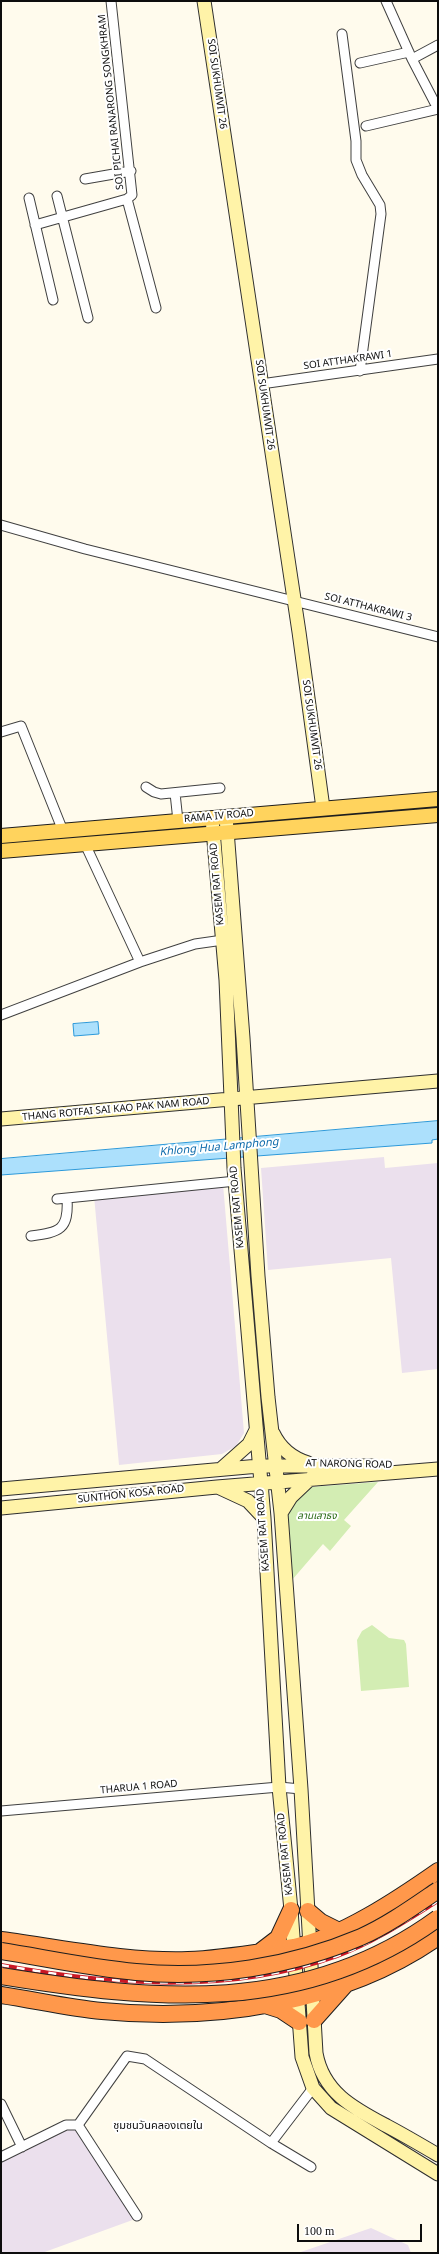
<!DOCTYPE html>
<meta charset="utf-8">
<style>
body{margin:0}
#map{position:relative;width:439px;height:2254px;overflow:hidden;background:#fffbed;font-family:Georgia,serif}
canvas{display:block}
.frame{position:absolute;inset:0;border:2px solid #0d0d0d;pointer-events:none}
.scale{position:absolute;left:297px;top:2224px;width:125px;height:18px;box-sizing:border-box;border:2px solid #0d0d0d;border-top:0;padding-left:5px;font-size:12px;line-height:14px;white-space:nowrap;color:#0d0d0d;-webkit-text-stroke:3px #fff;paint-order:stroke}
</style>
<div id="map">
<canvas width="439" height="2254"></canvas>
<div class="frame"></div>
<div class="scale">100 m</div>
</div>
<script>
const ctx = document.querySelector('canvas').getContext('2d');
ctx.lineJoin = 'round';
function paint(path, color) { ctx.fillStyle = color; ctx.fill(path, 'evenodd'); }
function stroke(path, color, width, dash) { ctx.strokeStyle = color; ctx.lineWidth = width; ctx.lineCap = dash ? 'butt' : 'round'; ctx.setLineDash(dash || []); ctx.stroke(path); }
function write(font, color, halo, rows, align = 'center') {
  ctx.font = font + ' Georgia,"Noto Sans Thai",serif'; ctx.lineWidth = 4; ctx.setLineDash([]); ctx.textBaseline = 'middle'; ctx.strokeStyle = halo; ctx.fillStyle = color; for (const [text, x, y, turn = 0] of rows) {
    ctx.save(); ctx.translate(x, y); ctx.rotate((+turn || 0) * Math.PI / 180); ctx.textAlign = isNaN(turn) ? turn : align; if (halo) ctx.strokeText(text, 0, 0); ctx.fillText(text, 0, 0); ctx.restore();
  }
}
paint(new Path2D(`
 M384,1157L385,1168L438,1163V1369L402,1373L391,1258L268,1270L261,1168Z
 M223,1184L244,1433L236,1446L222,1454L119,1465L94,1196Z
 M74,2121L138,2218L42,2253H1V2158Z
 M371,2228L408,2245L411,2253H298Z`), '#ebe0ed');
paint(new Path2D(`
 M378,1482L344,1520L351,1526L330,1551L323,1544L292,1580L287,1514L297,1498L311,1487Z
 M372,1625L389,1638L404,1640L406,1644L409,1687L361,1691L357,1640L362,1631Z`), '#d3edb3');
const water = new Path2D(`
 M98,1022L99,1034L74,1036L73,1024Z
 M438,1121V1139L432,1140V1143L1,1175V1159Z`);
paint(water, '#ace0fc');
stroke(water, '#2c99da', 1);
const street = new Path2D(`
 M386,1L412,59L438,109
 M342,34L356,141V160L362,175L380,205L381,214L360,371
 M412,59L438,45
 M360,63L409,52
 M366,126L438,109
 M85,179L131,171
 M57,196L88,318
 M29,198L53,300
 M127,199L156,308
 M35,225L127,199L132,195L111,1
 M261,384L438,359
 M1,525L85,549L438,637
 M1,732L21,726L63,831
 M146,787L154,792L161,794L220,788
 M175,793L178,821
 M85,844L140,962
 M1,1015L140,962L195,944L223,940
 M57,1199L236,1181
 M31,1236C60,1232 69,1230 67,1198
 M1,1811L279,1787L301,1789
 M1,2104L22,2147
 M78,2125L127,2056L145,2059L271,2143L313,2088
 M271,2143L311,2167
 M1,2157L66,2125H78L137,2216`);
const secondary = new Path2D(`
 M204,1L299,632L323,808
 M226,817L243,1038L258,1276L268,1397L281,1513L301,1789L316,2053C323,2093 355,2109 387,2126C404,2135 421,2145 438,2155
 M212,818L226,980L234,1168L264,1518L279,1787L291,1910L302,2057L313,2088L331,2108L438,2174
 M1,1119L438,1081
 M273,1433C280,1448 292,1458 308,1463
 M222,1468L249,1444L256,1430
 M220,1488L248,1501L264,1518
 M1,1489L259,1466H372
 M1,1508L217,1487L438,1469
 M281,1513L291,1497L311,1478`);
const primary = new Path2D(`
 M1,836L438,799
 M1,851L438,815`);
const highway = new Path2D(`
 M308,1911L321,1922L339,1931
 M1,1940C63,1948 125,1962 188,1960C224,1959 259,1952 294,1947C341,1937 398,1899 438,1871
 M261,1951L278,1938L291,1910
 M1,1995C35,2000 69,2008 102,2011C215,2022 344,2003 438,1937
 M265,2005L281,2010L299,2022
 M314,2020L346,1984`);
stroke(street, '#404040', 11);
stroke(secondary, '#2f2f2f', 15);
stroke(primary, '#1e1e1e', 16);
stroke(highway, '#1e1e1e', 18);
stroke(street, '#fff', 9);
stroke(secondary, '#fff3a8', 13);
stroke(primary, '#ffd35d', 14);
stroke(highway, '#ff984b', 16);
const rail = new Path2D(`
 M1,1965C112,1985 229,1995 337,1956C373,1943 406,1921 438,1901`);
stroke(rail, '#ca1825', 4);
stroke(rail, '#fff', 2.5, [8]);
const highwayBridge = new Path2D(`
 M1,1951C45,1958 91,1968 136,1972C212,1979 290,1967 361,1937C388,1925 413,1907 438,1890
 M1,1976C155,2001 304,2016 438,1918`);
stroke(highwayBridge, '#1e1e1e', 18, []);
stroke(highwayBridge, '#ff984b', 16);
write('10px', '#0d0d0d', '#fff', [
 ["SOI SUKHUMVIT 26",216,84,82],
 ["SOI PICHAI RANARONG SONGKHRAM",112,102,-96],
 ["SOI ATTHAKRAWI 1",348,361,-8],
 ["SOI SUKHUMVIT 26",264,405,82],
 ["SOI ATTHAKRAWI 3",368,608,14],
 ["SOI SUKHUMVIT 26",311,725,82],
 ["RAMA IV ROAD",219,817,-5],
 ["KASEM RAT ROAD",218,884,-95],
 ["THANG ROTFAI SAI KAO PAK NAM ROAD",116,1110,-5],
 ["KASEM RAT ROAD",238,1207,-95],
 ["AT NARONG ROAD",349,1465,1],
 ["SUNTHON KOSA ROAD",131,1495,-6],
 ["KASEM RAT ROAD",264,1530,-94],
 ["THARUA 1 ROAD",139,1788,-5],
 ["KASEM RAT ROAD",286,1854,-96]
]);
write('italic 10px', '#2b6b17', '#fff', [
 ["ลานเสาธง",317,1517]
]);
write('italic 11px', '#0b69aa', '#fff', [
 ["Khlong Hua Lamphong",219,1148,-5]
]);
write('11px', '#0d0d0d', '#fff', [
 ["ชุมชนวันคลองเตยใน",158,2127]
]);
</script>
